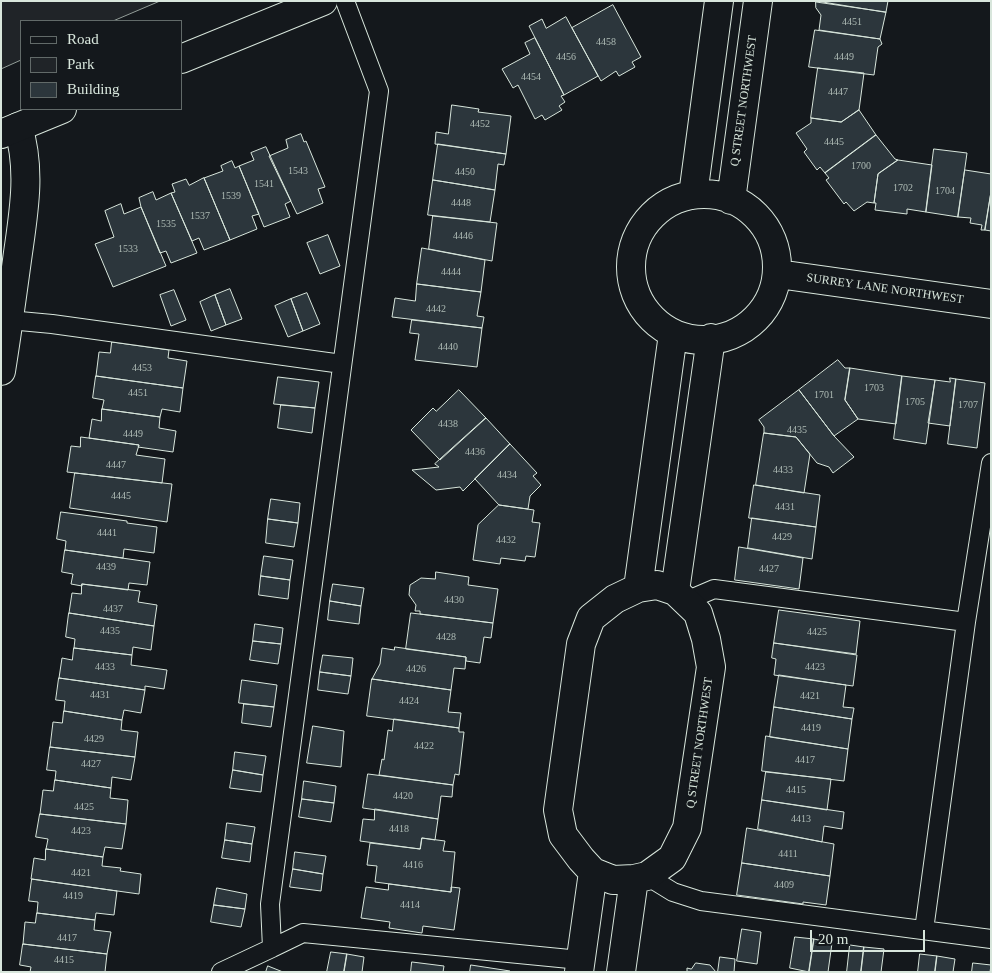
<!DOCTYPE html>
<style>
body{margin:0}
#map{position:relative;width:992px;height:973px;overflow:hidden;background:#14181c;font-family:Georgia,serif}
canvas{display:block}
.frame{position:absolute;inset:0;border:2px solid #d8e6dc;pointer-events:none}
.legend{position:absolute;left:20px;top:20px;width:162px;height:90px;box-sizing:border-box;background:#14181c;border:1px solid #626a69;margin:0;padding:6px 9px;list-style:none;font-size:15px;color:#d8e6dc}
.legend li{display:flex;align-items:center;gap:10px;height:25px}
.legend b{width:25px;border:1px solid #626a69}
.scale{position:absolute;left:810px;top:930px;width:115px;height:22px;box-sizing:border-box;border:2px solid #d8e6dc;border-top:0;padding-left:6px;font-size:15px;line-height:18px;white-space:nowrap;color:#d8e6dc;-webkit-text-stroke:4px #14181c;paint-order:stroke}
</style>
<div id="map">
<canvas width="992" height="973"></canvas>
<div class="frame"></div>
<ul class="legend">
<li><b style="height:6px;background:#14181c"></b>Road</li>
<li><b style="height:14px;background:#202428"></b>Park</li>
<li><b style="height:14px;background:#2c363c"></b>Building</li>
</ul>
<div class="scale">20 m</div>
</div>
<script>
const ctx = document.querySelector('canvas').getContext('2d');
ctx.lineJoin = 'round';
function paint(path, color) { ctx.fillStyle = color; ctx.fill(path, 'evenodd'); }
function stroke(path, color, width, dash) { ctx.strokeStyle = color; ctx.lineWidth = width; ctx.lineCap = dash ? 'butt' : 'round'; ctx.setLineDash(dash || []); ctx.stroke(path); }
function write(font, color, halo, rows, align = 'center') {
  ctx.font = font + ' Georgia,serif'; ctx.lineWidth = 4; ctx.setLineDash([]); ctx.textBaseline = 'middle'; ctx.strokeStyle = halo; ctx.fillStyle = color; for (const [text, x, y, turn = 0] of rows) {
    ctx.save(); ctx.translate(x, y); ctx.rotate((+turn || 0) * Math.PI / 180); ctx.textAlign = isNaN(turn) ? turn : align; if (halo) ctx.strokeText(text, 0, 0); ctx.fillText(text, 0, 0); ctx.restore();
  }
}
const green = new Path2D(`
 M1,1H160L113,21H21V60L1,69Z`);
paint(green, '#202428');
stroke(green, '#939e99', 1);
const building = new Path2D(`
 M817,1H888L886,12Z
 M816,2L886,12L880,39L819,30L821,15L816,8Z
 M613,5L641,57L632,62L635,67L619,76L616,71L601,81L572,28Z
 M566,17L598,76L564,95L529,26L542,19L546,28Z
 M815,30L880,39L882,44L878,47L874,75L809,67Z
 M535,38L564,95L561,96L565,102L559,106L562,110L545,120L542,115L535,119L518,85L513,88L502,69L530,54L525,43Z
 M818,68L864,73L859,110L841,122L811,118Z
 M452,105L479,109L478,112L511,116L506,154L435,144L436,132L448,134Z
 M859,110L876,135L825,173L820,167L817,170L804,152L807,149L796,133L811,123V118L841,122Z
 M301,134L304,142L306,141L325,187L318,189L323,203L297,214L269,156L288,148L286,140Z
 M876,135L895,159L898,160L878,174L874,203L867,202L854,211L846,202L844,204L826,180L829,178L825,173Z
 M438,144L506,154L504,165L498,164L495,190L433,180Z
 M266,147L291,201L285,204L290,217L264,227L239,166L254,160L251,153Z
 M934,149L967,153L958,217L926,212Z
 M898,160L932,165L926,212L907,209V214L875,210L876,203H874L878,174Z
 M232,161L235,168L239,166L259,214L252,216L257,229L230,240L204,178L223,171L221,166Z
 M965,170L991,174V192L985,230H981L982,225L970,223L971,218L958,217Z
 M204,178L230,240L204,250L199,238L192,241L171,193L175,192L172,184L186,179L189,185Z
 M433,180L495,190L490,222L428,215Z
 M153,192L156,200L171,193L197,253L171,263L166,251L160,253L141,207L139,198Z
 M991,192V231L985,230Z
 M121,204L124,214L141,207L166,266L113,287L95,244L114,237L105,211Z
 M433,216L497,223L492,261L429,249Z
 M328,235L340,266L320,274L307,243Z
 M422,248L485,260L481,292L417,284Z
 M417,284L481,292L477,316L484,317L482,328L392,317L395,298L415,301Z
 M230,289L242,319L226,325L215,295Z
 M174,290L186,320L171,326L160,295Z
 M307,293L320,324L303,331L291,299Z
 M215,295L226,325L211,331L200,302Z
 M291,299L303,331L288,337L275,306Z
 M412,320L482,328L477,367L415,360L419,334L410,333Z
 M112,342L169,350L168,358L187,361L183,388L96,376L99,352L110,353Z
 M838,360L845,368H850L845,400L858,419L834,436L799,390Z
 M850,368L902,376L896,424L858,419L845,400Z
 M96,376L183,388L180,412L162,409L160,417L102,409L104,400L93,398Z
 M902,376L935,380L926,444L894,439Z
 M278,377L319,382L315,408L274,404Z
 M950,378L956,379L950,426L928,423L935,380L950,382Z
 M956,379L985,383L977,448L948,444Z
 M459,390L486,418L440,460L411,430L433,408L436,411Z
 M799,390L834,436L854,457L833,473L829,467L817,463L796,437L764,433V427L759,420Z
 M281,405L315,408L312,433L278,428Z
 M102,409L160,417L159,428L176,431L173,452L138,447L139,445L89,438L92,419L101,421Z
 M486,418L510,444L463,491L460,487L436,490L412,470L439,467L435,464Z
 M764,433L796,437L810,454L804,493L756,485Z
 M81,437L139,445L136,455L165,459L162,483L67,472L71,446L80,447Z
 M510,444L537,473L533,476L541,485L530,496L528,509L499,505L475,479Z
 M75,473L172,484L167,522L70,508Z
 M754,485L820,495L816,527L749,518Z
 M271,499L300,503L298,523L268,519Z
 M499,505L534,510L532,522L540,523L535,557L526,556L525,561L501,558L500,564L473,560L478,525Z
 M61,512L127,521V523L157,527L154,553L124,549L123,558L65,550L66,541L57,539Z
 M752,518L816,527L812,559L748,548Z
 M268,519L298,523L294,547L266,543Z
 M739,547L803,558L799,589L735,580Z
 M65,550L150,562L147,585L129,583L128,590L82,584V586L71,584L73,574L62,572Z
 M264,556L293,560L290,580L261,576Z
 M436,572L469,577L468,585L498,589L493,623L420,614V611H415L416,605L409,595L410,585L421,578L435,579Z
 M261,576L290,580L288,599L259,595Z
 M82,584L140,591L138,602L157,605L154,626L69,613L72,593L81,594Z
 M333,584L364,588L361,606L330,601Z
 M330,601L361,606L359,624L328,620Z
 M779,610L860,621L856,654L774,643Z
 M69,613L154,626L151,650L133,647L132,655L74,648L75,639L66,637Z
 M411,613L493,623L491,638L484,637L480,663L466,661V657L406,649Z
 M255,624L283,628L281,644L253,641Z
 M253,641L281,644L278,664L250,660Z
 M774,643L857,655L853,686L774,675L776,659L772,658Z
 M395,647L466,657L465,669L454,668L451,690L372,679L380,664L382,648L394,650Z
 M74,648L132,655L131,665L167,670L164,689L145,686V690L59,678L62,658L72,660Z
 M323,655L353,658L351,676L320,672Z
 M320,672L351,676L348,694L318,690Z
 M779,675L846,685L843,707L854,708L852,719L774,707Z
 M59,678L145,690L141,713L124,710L122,720L64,711L65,701L56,700Z
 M372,679L451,690L448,712L461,713L459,728L367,716Z
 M242,680L277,685L274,707L239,703Z
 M244,704L274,707L271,727L242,723Z
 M774,707L852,719L848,749L770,737Z
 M64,711L122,720L121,730L138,732L135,757L50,747L53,722L62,723Z
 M394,719L459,728V732H464L459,775L455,774L453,785L379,775L382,759L384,760L388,730L392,731Z
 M313,726L344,731L341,767L307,763Z
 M766,736L848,749L844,781L762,771Z
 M50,747L135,757L131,780L112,777L111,788L55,780L56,771L47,770Z
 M235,752L266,756L263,775L233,770Z
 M233,770L263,775L261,792L230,788Z
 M766,772L831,779L827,810L762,800Z
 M368,774L453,785L452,797L441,796L438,819L363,808Z
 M55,780L111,788L110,798L128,800L126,824L40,814L43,790L53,791Z
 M304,781L336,786L334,803L302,799Z
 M302,799L334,803L331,822L299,817Z
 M762,800L844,812L842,829L824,826L822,842L758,829Z
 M375,809L438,819L435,840L422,838L420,849L360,841L363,819L374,820Z
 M40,814L126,824L122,849L105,847L103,857L46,849L48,839L36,837Z
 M227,823L255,827L252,844L225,840Z
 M747,828L834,844L830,876L742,863Z
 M422,838L445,841L443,851L455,852L451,892L375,882L377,866L367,865L370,843L420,849Z
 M225,840L252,844L250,862L222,858Z
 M46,849L103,857L102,866L121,868L120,871L141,874L139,894L31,879L34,858L45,860Z
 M295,852L326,856L323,874L293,869Z
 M742,863L830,876L826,905L803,902V904L737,895Z
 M293,869L323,874L321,891L290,887Z
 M32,879L117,891L114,915L96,913L95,920L37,913L38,902L29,901Z
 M389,884L451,892V887L460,888L454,930L423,926L422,933L389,928L390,922L361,918L366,887L388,890Z
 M217,888L247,894L245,909L214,905Z
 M214,905L245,909L241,927L211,922Z
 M37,913L95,920L94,930L111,932L107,954L23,944L25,922L35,923Z
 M742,929L761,932L757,964L737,961Z
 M795,937L814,939L809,972L790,968Z
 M814,939L832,943L828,972H809Z
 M23,944L107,954L105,972H30L31,967L20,965Z
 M850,945L864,947L861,972H847Z
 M864,947L884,949L881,972H861Z
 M331,952L347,954L344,972H327Z
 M347,954L364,957L362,972H344Z
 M920,954L937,956L935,972H918Z
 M937,956L955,959L953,972H935Z
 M720,957L735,959L734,972H718Z
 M412,962L444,966L443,972H411Z
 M696,963L710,965L716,972H687V968L691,969Z
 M973,963L991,965L990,972H972Z
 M471,965L510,971V972H470Z
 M268,966L283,972H266Z`);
paint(building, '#2c363c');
stroke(building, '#d8e6dc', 1);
const lane = new Path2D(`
 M345,1L379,91L270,904L272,948L303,933L580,960
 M9,320L52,324L342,364
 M686,601L714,589L966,622
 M647,876L673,892L701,901L991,939
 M924,930L966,622L991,463
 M221,972L272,948`);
const street = new Path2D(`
 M631 267a73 73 0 1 1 146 0a73 73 0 1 1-146 0Z
 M693,195L719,1
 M731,200L758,1
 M778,274L991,304
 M1,371C7,334 12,297 17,260C23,216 32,171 18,127
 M657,585L675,591L698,613L706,639L711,667L687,828L672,858L647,876L634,879L613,880L593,872L581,859L563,835L558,810L581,644L591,618L615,599L638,588Z
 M638,588L673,334
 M675,591L711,338
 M579,972L593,872
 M621,972L634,879`);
const primary = new Path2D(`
 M181,59L323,1
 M1,134L62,109`);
stroke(lane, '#d8e6dc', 20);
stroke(street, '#d8e6dc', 30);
stroke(primary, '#d8e6dc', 30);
stroke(lane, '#14181c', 18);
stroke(street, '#14181c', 28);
stroke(primary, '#14181c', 28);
write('10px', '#adbab4', null, [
 ["4451",852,22],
 ["4458",606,42],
 ["4456",566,57],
 ["4449",844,57],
 ["4454",531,77],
 ["4447",838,92],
 ["4452",480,124],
 ["4445",834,142],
 ["1700",861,166],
 ["1543",298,171],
 ["4450",465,172],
 ["1541",264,184],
 ["1702",903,188],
 ["1704",945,191],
 ["1539",231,196],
 ["4448",461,203],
 ["1537",200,216],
 ["1535",166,224],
 ["4446",463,236],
 ["1533",128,249],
 ["4444",451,272],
 ["4442",436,309],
 ["4440",448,347],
 ["4453",142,368],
 ["1703",874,388],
 ["4451",138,393],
 ["1701",824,395],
 ["1705",915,402],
 ["1707",968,405],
 ["4438",448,424],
 ["4435",797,430],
 ["4449",133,434],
 ["4436",475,452],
 ["4447",116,465],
 ["4433",783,470],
 ["4434",507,475],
 ["4445",121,496],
 ["4431",785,507],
 ["4441",107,533],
 ["4429",782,537],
 ["4432",506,540],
 ["4439",106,567],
 ["4427",769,569],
 ["4430",454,600],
 ["4437",113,609],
 ["4435",110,631],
 ["4425",817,632],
 ["4428",446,637],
 ["4433",105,667],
 ["4423",815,667],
 ["4426",416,669],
 ["4431",100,695],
 ["4421",810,696],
 ["4424",409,701],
 ["4419",811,728],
 ["4429",94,739],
 ["4422",424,746],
 ["4417",805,760],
 ["4427",91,764],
 ["4415",796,790],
 ["4420",403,796],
 ["4425",84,807],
 ["4413",801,819],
 ["4418",399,829],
 ["4423",81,831],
 ["4411",788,854],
 ["4416",413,865],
 ["4421",81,873],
 ["4409",784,885],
 ["4419",73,896],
 ["4414",410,905],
 ["4417",67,938],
 ["4415",64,960]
]);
write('12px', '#d8e6dc', '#14181c', [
 ["Q STREET NORTHWEST",744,101,-82],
 ["SURREY LANE NORTHWEST",885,289,8],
 ["Q STREET NORTHWEST",700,743,-82]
]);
</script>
